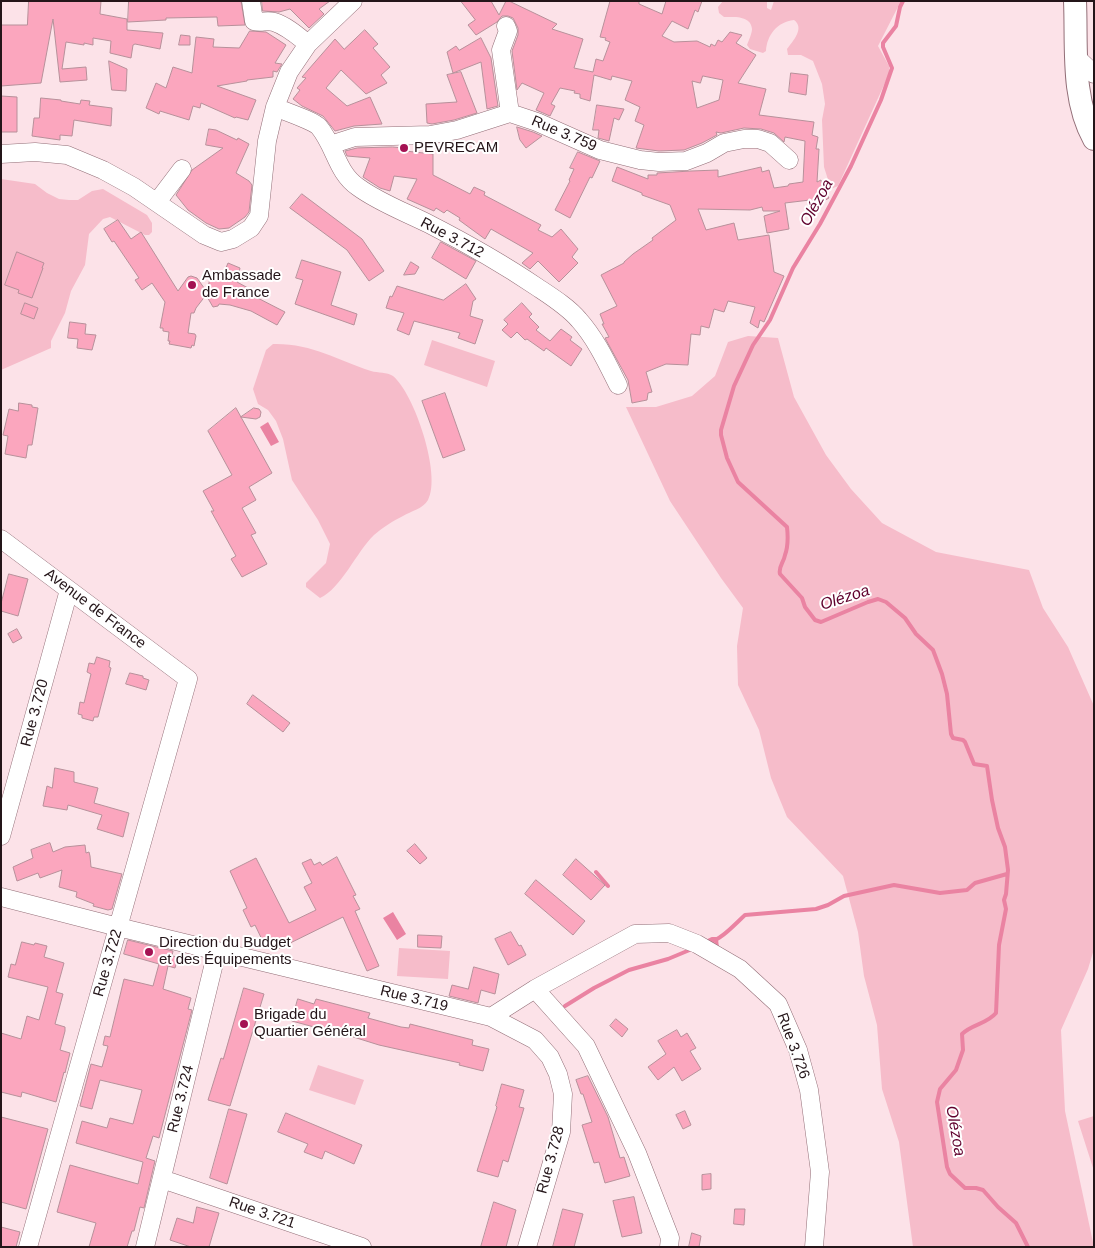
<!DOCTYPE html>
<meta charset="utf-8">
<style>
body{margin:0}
#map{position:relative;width:1095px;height:1248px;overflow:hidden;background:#fce2e8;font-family:Helvetica,sans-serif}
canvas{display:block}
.frame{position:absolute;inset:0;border:2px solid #241519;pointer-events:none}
</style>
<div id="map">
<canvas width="1095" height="1248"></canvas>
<div class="frame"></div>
</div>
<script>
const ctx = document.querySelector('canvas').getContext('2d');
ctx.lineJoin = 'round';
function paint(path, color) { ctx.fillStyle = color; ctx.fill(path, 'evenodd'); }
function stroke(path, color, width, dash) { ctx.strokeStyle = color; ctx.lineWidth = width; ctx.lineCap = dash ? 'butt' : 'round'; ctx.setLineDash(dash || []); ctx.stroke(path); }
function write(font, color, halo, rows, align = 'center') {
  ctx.font = font + ' Helvetica,sans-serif'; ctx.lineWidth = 4; ctx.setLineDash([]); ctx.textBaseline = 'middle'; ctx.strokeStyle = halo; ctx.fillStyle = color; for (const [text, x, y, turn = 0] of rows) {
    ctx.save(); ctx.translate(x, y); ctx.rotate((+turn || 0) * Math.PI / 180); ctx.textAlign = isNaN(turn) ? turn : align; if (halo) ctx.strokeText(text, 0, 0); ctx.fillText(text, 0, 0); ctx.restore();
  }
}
paint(new Path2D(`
 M723,1H767V8L771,10L774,1H901L878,46L889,66V74L838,186L831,189L824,167L822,120L825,104L822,84L813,61L801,55H788L787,49C793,41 805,28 794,20C777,22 767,35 766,51L763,53L750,49L747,45C749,40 752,33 752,29C751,15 733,17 724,17L719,13L718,7Z
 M1,179L35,184L47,193L59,199L69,200H78L92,191L103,189L147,215L152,223V232L149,235H145L110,217L103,219L89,234L85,265L71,291L65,313L51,341V348L1,370Z
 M748,336L778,338L794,397L826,455L851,489L882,523L936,552L1029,570L1043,608L1068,647L1094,706V949L1088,969L1061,1030L1065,1111L1094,1247H913L899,1142L882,1089L877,1025L864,976L858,932L843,876L787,817L771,778L759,730L738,685L737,646L743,608L721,578L670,501L626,407H656L692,396L715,376L728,342Z
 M432,340L495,361L487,387L424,365Z
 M273,344C311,343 337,360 371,371C378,373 387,372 393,376C414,393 442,475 428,500C423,509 411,511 403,516C393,521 382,528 374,535C357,551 341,589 320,598L306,587V583L326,563L330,544L318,520L292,480L283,439L276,421L268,410L258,404L253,389L266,350Z
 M399,948L450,951L448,979L397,976Z
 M318,1065L364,1080L355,1105L309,1090Z
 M1094,1116V1171L1078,1121Z`), '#f6bcca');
paint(new Path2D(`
 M268,422L279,442L271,446L260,427Z
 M393,912L406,934L397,940L383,918Z`), '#ea83a2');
stroke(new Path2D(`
 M903,1L900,7L896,26L883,43V47L892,68L881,100L851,166L820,224L793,268L770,320L753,345L734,386L721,430V435L727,458L738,482L787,527C788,536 788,547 785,555C784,562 778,567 780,574L802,598L805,607L815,620L821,622L868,602L878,599L886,602L905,618L916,634L933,650L942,674L947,694L951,734L953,738L963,740L965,742L974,764L987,766L992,800L998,828L1005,847L1008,870L1006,894L1004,900L1006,909L999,945L996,1013C987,1024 972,1024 962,1034L963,1050L956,1070L940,1089L937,1102L947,1167L950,1174L965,1188H976L983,1190L998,1207L1016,1223L1028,1247
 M596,872L608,886
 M706,942L712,939H716L717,948
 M708,943C722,939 734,925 745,915L816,909L828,905L844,896L894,885L940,893L967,890L975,883L1007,874
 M565,1006L594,988L629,970L668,959L692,949`), '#ea83a2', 4);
const building = new Path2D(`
 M29,1H101L100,14L127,19V30L163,33L160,49L135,44L133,45L131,58L110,53L111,41L93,38V45L84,43V45L66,42L62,69L86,67L87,80L60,82L53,19L41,83L1,86V25H27Z
 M129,1H241L245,25L218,26L217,17L166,18V20L128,22Z
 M262,1H330L319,9L324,14L309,28L290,9L279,12L263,11Z
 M461,1H491L499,15L506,1H509L557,24L552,29L583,39L574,68L593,72L596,59L603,61L610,42L605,40L606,38L600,37L610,1H639V4L662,14L666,1H702L698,12L695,10L688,29L672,21L662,36L674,42L697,41L710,47L711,44L715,46L718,40L722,42L730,32L742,35L736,43L756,55L738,83L766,89L759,115L814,122L812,135L818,137L816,149H819L817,182L821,180L822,187L829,198L820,203H810V200L785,203L789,229L767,233L764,216L780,211H763L762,207L750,210L698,209L706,230L734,223L738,240L769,235L774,272L784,276L764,322L760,320L758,328L750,323L755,307L728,301L724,312L714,309L709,328L701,326L700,335L691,334L688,365L666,364L646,372L652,392L648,393L647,400L632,403L628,380L605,338L609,337L602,324H604L600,314L617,306L601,275L624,263V262L633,254L653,240L652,238L676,220L670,205L642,195V193L612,181L617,167L648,179V175H657V173L691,171L718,170V177L761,167L762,172L769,170L774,188L788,186L789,184L803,182L805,141L785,137L784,142L774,133L761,129L744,128L721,133L716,132L717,135L702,143L684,150L659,151L636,148L644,125L635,121L640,107L625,100L632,81L612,76L611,80L594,75L590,101L580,98V94L574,93L575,91L560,88L551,104L555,106L550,116L536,110L544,93L522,83L517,90L512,51L518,35V28L513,18L508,16H502L497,22L476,35L468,25L475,20ZM703,76L723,80L719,100L697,108L692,81L700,83Z
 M365,30L378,44L373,48L390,67L381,75L387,83L366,94L341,70L326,88L347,106L370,97L382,124L354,126L335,131L323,116L302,106L293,99L300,90L297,88L306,78L302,77L335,39L344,49Z
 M250,31L266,32L286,45L275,63L282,64L277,72L273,71V77L247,80V81L217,86L256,100L248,120L236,117L235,118L201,103L200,108L193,106L189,120L160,111L159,114L146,108L156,83L166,88L173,67L192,73L196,37L214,39L213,47L239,48Z
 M181,35L190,36V45H179Z
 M481,38L491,58L498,106L487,109L481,62L453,73L447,52L456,46L459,50Z
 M109,61L127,69L126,91L112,90Z
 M461,72L477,113L454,120L432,124L427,123L426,104L457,102L447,75Z
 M791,73L808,75L806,95L789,92Z
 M1,96L17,97V132H1Z
 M41,98L61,100V101L80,104L81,100L90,101L89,105L112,108L111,126L74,120L72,136L60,135V140L32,136L34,118H39Z
 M597,105L624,109L619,120L614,118L609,141L598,138L599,130H593Z
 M517,127L533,132L542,136L526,148L520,140Z
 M209,129L216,130L237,140L238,138L249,144L236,173L249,181L252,185L249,212L245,217L229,228L219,229L206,223L188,210L176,195L192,170L223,148L206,145Z
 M393,147L403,148L405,151L433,154V175L470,194L474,187L485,192L484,195L541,225L538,230L552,237L561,229L578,249L572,257L578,263L559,282L538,261L530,269L522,263L533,253L491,229L485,239L459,220L460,218L447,210L444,213L436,208L434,211L407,199L417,179L394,176L390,191L380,188L363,177L370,158L347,156L345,151L357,148Z
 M578,152L600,161L592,178L590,177L570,218L555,210L570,181L569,180L574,169L570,168Z
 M302,194L362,239L384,271L369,281L347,250L290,208Z
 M118,220L131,239L141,232L178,291L188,277L191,276L197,278L207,292L210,278L221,280L228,263L240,268L237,282L248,288L246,292L285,312L277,325L251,311L230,305L219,304L218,306L213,307L206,295L196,308L194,313H191L188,333L195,334L196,336L194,346L192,345L191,348L169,344L170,341H168L169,332L163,331V328H160L165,302L152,283L142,290L135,280L139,278L114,241L112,242L104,229Z
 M441,242L476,261L466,279L432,258Z
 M17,252L44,263L42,268H43L32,298L18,293L19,290L5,285Z
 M302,260L341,272L331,305L357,314L354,325L295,304L303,280L296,278Z
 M411,262L419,267L415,274L404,275Z
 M466,284L476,299L473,301L470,316L483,320L475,344L458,338L460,333L414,321L409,335L397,330L404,313L386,308L390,296L392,297L397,286L443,300Z
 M25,303L38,308L34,319L21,314Z
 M522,303L532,314L529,317L539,327L536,330L550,341L561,329L572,337L570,340L582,349L571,366L546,348L544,351L527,339L525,340L517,332L511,338L502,330L508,324L504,320Z
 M70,322L86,324L85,334L96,335L92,350L77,348L78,339L68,338Z
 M445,393L465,450L443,458L422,401Z
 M19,403L32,405V407L38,408L32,445H28L26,458L5,454L8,436L3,435L9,409L18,411Z
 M236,408L272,473L249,487L256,500L242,508L256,533L251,535L267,564L242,577L231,559L236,556L211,511H214L203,491L232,475L208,431Z
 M254,408L259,409L261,412L260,417L256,419L241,417Z
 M9,574L28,579L18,616L1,611V604Z
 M17,629L22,638L13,643L8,634Z
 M97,657L110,661L109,667L111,668L98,717H94L93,721L82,718V715L78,714L80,702L84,703L91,674L87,672L89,663L94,664Z
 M130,673L143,676V678L149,680L146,690L126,684Z
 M253,695L290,723L283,732L247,704Z
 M55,768L74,772V782L98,788L94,803L129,813L123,837L97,829L102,815L68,805L67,810L43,806L47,786L52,788Z
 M50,843L53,852L65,847L85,845L86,853L89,852L90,856L91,867L122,874L112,909L108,910L93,906L94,904L76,897L77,892L59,887L62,870L40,878L38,873L17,881L13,867L33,858L31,850Z
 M415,844L427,858L420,864L407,851Z
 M337,857L356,895L353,896L360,909L355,911L379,966L367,971L343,917L278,949L276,944L266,948L255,925L251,927L243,910L247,908L230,871L256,858L289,923L316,910L304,887L312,883L302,863L311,859L314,865L320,862L322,865Z
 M576,859L605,885L591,900L563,875Z
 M536,880L585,921L573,935L525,894Z
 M511,932L519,946L521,945L526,955L508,965L495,939Z
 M418,935L442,936L441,948L418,947Z
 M128,940L173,951L172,956L178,957L175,968L168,966L163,989L191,998L188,1009L192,1010L159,1138L153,1136L146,1158L155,1161L144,1208L140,1207L134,1231H132L127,1247H89L96,1223L57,1212L70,1165L138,1184L143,1162L76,1143L82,1121L107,1128L110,1118L133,1124L142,1090L100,1080L92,1109L80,1106L91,1064L102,1067L108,1046L103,1045L105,1036L110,1037L124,979L153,986L159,964L124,954Z
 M22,942L34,945L35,943L47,946L44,957L64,963L56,992L63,994L55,1024L65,1027V1031L60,1050L70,1053L65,1073L64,1072L56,1102L22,1092L21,1097L1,1092V1033L21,1039L27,1016L39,1020L48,987L8,977L11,964L15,965Z
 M474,967L499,974L495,994L481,990L478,1003L449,996L452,985L468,989Z
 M244,988L264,994L230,1106L208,1100L221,1058L223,1059Z
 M298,999L314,1004L316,999L370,1013L368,1018L401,1027L409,1028L410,1024L473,1040L472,1045L489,1049L483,1071L459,1065L460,1063L379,1045L315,1025L314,1027L292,1021Z
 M616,1019L628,1029L622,1037L610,1026Z
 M677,1030L681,1037L687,1033L696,1048L690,1051L701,1069L682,1081L674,1067L658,1080L648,1067L666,1054L658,1041Z
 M588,1076L608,1117L620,1158L624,1157L630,1176L605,1183L599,1162L594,1163L582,1125L592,1122L583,1094H581L576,1080Z
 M502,1084L524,1090L519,1107L524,1108L508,1162L503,1160L498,1177L477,1171L497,1107L496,1106Z
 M229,1109L247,1114L227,1184L210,1178Z
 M685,1111L691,1125L683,1129L676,1115Z
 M286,1113L362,1145L354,1164L325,1151L322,1159L304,1152L308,1144L278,1132Z
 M1,1117L48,1129L26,1209L1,1202Z
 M711,1174V1189L702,1190V1175Z
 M634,1197L642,1233L622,1237L613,1201Z
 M494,1202L516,1210L506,1247H481Z
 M197,1207L219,1213L209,1247H191L170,1240L177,1218L193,1223Z
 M563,1209L583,1214L574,1247H553Z
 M735,1209H745L744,1225L734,1224Z
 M1,1227L20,1232L16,1247H1Z
 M692,1233L701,1236L699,1247H689Z`);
paint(building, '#fba6be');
stroke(building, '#b7909a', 1);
const minor = new Path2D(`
 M251,1L254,21C261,23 267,20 274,22C287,26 298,36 308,44
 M506,26L508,31L501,50L510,113
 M1076,57L1094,74
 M275,107C284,111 314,121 319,127C335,146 337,173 358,187C380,203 405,212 429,224C466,243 503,264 537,287C552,297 568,307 579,320C596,339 607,363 618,385
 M330,145L355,137L430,135L457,130L510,113L537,122L600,150L640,160L659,162L686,161L707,153L724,143L744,139H758L770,143L789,160
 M1,154L35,152L67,155L103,170L134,187L204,235L221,242L233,239L251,228L259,216L267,141L275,107L289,72L308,44L353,1
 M157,202L182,169
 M1,539L188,679L28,1247
 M1,836L69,590
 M1,897L118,927L491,1017L535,989L586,1046L637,1153L670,1238L669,1247
 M535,989L635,934L669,933L697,944L740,969L778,1004L798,1050L809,1090L820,1172L814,1247
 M491,1017L535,1040L550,1057L558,1074L563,1094L561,1132L527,1247
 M162,1179L362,1247
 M145,1247L217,951`);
const major = new Path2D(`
 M1075,1C1077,46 1071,98 1094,139`);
stroke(minor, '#926e77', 19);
stroke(major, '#926e77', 24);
stroke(minor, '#fff', 18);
stroke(major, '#fff', 22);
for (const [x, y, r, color] of [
 [404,148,5,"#a41253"],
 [192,285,5,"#a41253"],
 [149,952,5,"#a41253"],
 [244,1024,5,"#a41253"]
]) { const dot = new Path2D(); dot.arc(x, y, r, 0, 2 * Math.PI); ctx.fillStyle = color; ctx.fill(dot); stroke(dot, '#fff', 2); }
write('15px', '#241519', '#fff', [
 ["Rue 3.759",564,134,23],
 ["Rue 3.712",452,238,28],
 ["Avenue de France",95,609,37],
 ["Rue 3.720",35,713,-75],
 ["Rue 3.722",108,963,-74],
 ["Rue 3.719",414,999,14],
 ["Rue 3.726",793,1046,70],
 ["Rue 3.724",181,1099,-76],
 ["Rue 3.728",551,1160,-75],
 ["Rue 3.721",262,1213,19]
]);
write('15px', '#241519', '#fff', [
 ["PEVRECAM",414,148],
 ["Ambassade",202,276],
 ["de France",202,293],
 ["Direction du Budget",159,943],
 ["et des Équipements",159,960],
 ["Brigade du",254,1015],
 ["Quartier Général",254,1032]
], 'left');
write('italic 16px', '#60012d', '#fff', [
 ["Olézoa",817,203,-61],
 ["Olézoa",845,598,-18],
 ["Olézoa",955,1131,80]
]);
</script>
